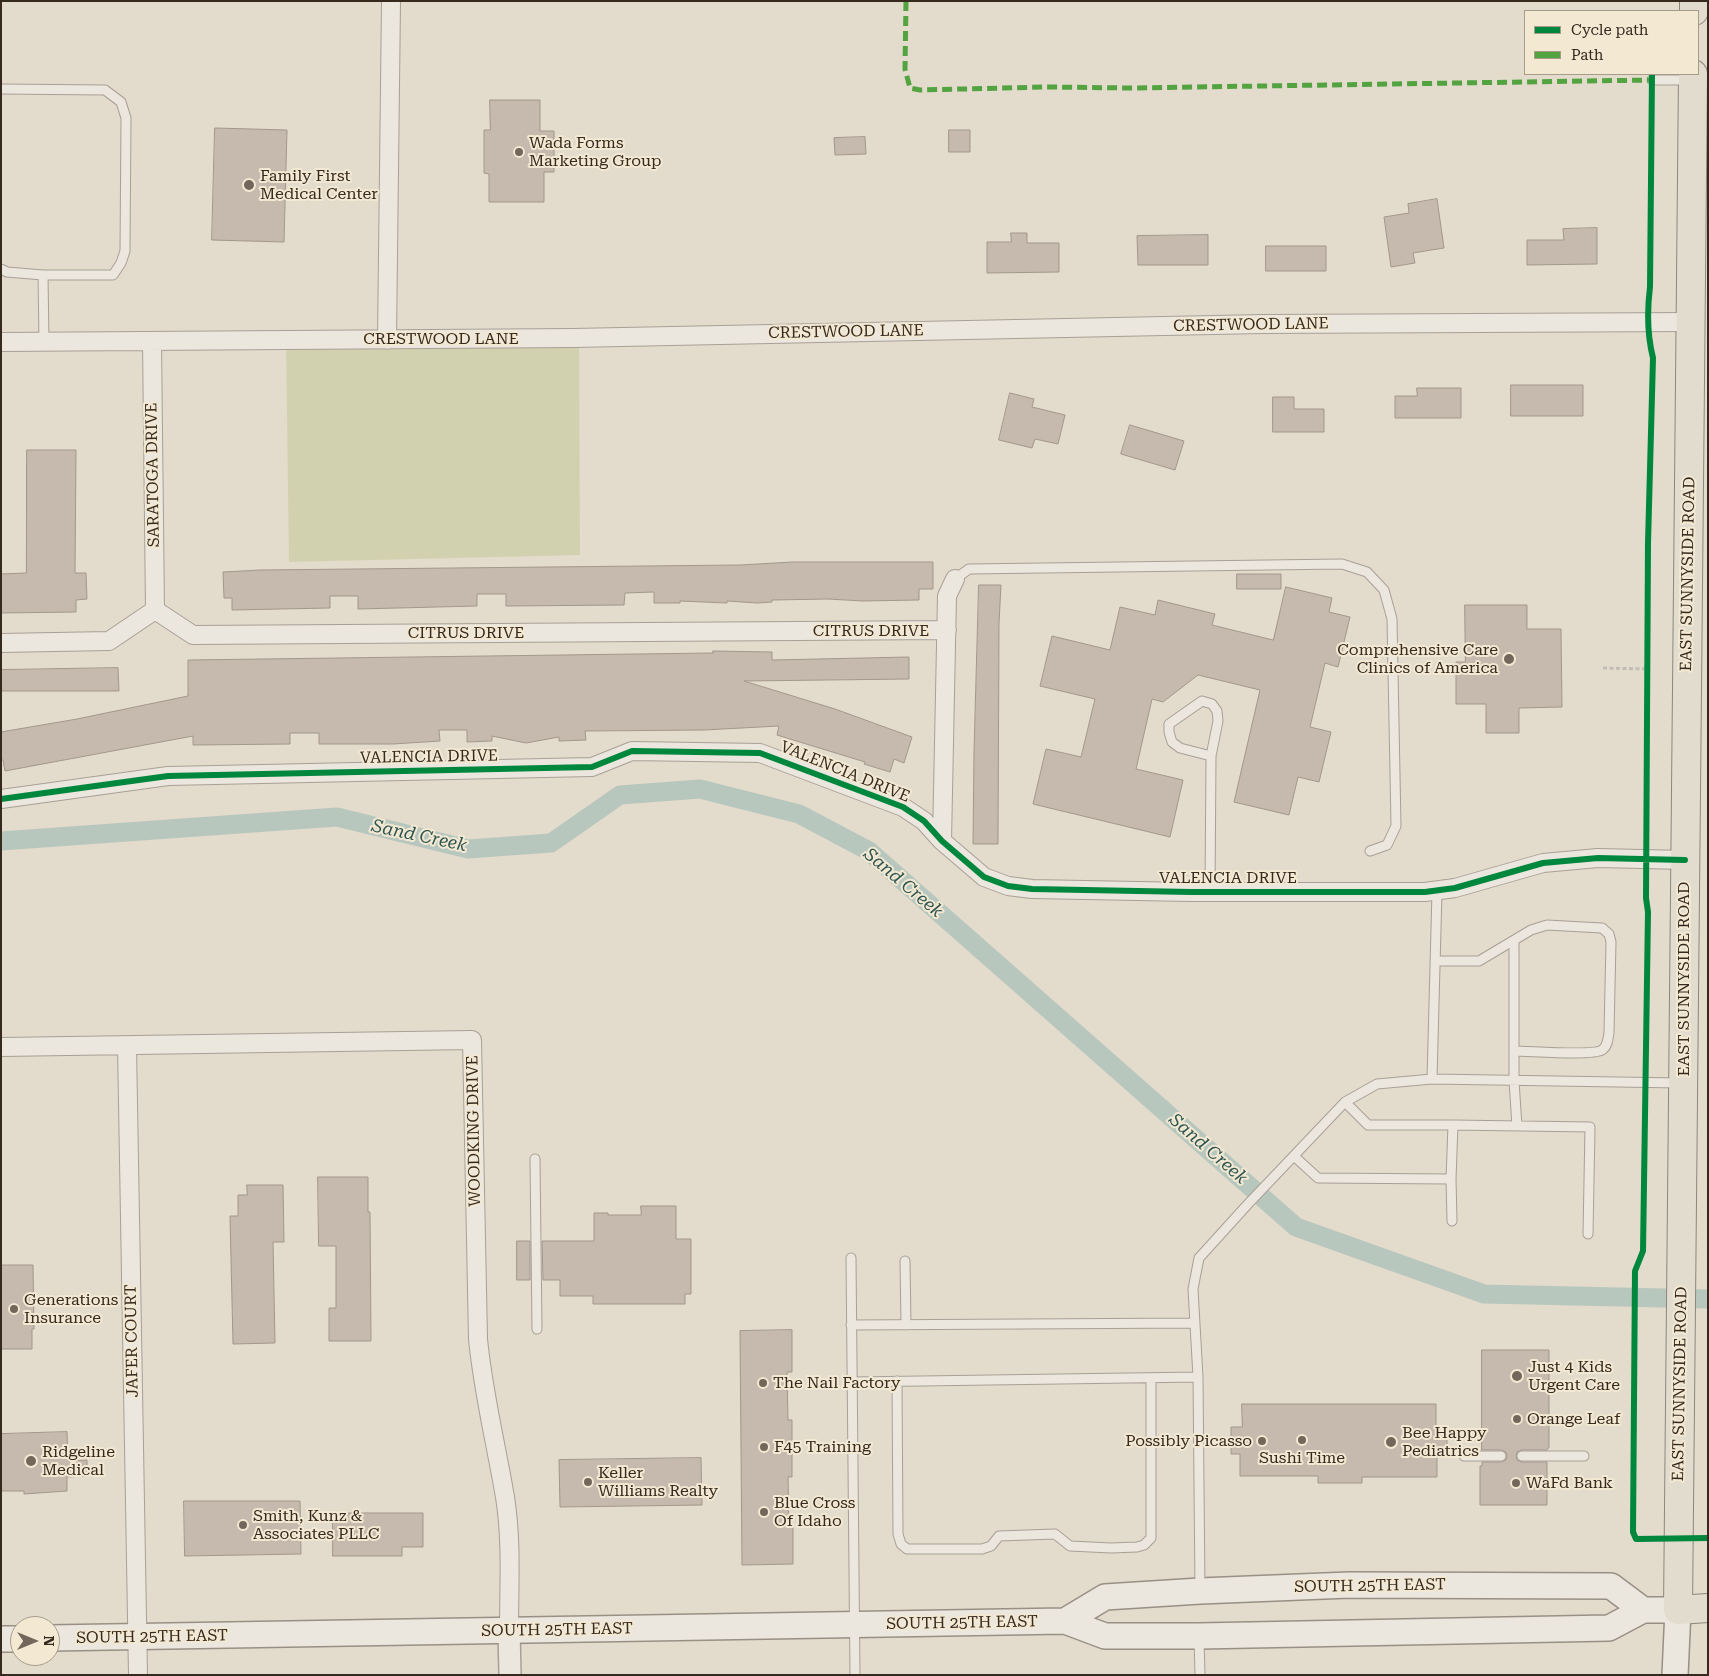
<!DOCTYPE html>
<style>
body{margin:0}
#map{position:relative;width:1709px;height:1676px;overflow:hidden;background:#e3dbcc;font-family:"Roboto Serif",serif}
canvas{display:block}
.frame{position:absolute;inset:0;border:2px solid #36291e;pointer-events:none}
.legend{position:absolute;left:1524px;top:10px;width:175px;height:65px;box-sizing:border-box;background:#f3e9d3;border:1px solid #a79c8b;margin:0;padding:6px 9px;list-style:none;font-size:15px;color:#36291e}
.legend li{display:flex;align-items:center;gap:10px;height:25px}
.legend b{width:25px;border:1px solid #a79c8b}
.north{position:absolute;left:10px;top:1616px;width:50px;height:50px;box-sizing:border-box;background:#f3e9d3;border:1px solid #a79c8b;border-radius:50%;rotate:90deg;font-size:14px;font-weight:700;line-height:20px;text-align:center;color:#36291e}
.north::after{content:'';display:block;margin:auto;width:18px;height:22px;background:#73675b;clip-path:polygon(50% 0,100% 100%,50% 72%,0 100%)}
</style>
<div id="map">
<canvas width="1709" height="1676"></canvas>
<div class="frame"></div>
<ul class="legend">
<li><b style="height:6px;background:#00873e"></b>Cycle path</li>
<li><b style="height:6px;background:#53a341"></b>Path</li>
</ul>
<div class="north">N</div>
</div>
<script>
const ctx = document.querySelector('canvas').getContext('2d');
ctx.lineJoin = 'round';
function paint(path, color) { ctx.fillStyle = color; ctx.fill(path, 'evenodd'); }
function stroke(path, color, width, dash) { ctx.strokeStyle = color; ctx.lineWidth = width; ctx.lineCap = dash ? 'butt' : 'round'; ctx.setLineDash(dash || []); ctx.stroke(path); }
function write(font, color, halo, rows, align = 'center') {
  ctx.font = font + ' "Roboto Serif",serif'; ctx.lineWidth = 4; ctx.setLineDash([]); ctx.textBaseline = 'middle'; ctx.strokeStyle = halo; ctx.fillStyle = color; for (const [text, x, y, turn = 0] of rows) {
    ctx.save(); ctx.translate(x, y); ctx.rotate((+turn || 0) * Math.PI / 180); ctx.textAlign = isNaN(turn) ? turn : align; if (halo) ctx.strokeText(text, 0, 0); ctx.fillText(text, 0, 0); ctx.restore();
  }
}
paint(new Path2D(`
 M579,338L580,555L289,562L286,340Z`), '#d2d1af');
stroke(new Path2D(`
 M1,841L337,817L468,849L551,843L620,795L700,789L799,814L869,851L1296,1227L1484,1294L1708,1299`), '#b8c7bd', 19);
const building = new Path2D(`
 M490,100H540V131H554V172H544V202H489V174L484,173V130H490Z
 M215,128L287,130L284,242L212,240Z
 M949,130H970V152H949Z
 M865,137L866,154L835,155L834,138Z
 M1437,199L1444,248L1413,253L1415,263L1391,267L1384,217L1409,213L1408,204Z
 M1597,228V264L1527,265V240H1564L1563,229Z
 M1011,233H1027V243H1059V272L987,273V242H1011Z
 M1208,235V265H1138L1137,236Z
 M1266,246H1326V271H1266Z
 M1511,385H1583V416H1511Z
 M1417,388H1461V418H1395V396H1417Z
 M1010,393L1034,399L1032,407L1065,415L1058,444L1035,439L1032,448L999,440Z
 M1273,397H1294V409H1324V432H1273Z
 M1130,425L1184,441L1175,470L1121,454Z
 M27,450H76L75,573H86L87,599L76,600V612L1,613V574L26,573Z
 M793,562H933V589H919V600L863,601L828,599L772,600V602L757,603L727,601V603L680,601V603H654V592L625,593L624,605L506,606V594H477V606L358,609V596H330V608L232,610V598H224L223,572L260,570L740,565Z
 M1237,574H1281V589H1237Z
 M979,585H1001L999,623L998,844H973L974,752Z
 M1286,587L1332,598L1329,612L1350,617L1338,667L1325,663L1310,727L1331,732L1319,782L1298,777L1289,815L1234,802L1260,690L1198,675L1163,702L1152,699L1136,769L1183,780L1170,837L1033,804L1046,749L1081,757L1095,699L1040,686L1052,636L1110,650L1120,607L1155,615L1158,600L1215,614L1212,625L1273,640Z
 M1465,605H1527V629H1561L1562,707L1519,708V733H1486V704H1456V662H1465Z
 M713,651L772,652V660L909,657V679L744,681L835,709L912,737L904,763L894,759L890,772L864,764L865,762L777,735L779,726L704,730L585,731L586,740L559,741V737L526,743L492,736V741L467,742V730H439L440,741L393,744H319V733H290V744L193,745V736L5,771L3,760H1V732L77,719L188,696V660L713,653Z
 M118,668L119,691H1V670Z
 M318,1177H368V1212H370L371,1341H329V1308H336V1246H319Z
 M247,1185H283L284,1242H273L275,1343L233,1344L230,1216H238V1195H247Z
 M641,1206H676V1239H691V1294H685V1304H593V1296H560V1280H543L542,1241H594V1213H608V1215H641Z
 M517,1241H530V1280H517Z
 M1,1265H33L34,1329H32V1349H1Z
 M792,1330V1372H787L788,1420H792V1477H788L789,1527H793V1564L742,1565L740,1331Z
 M1482,1350H1549V1447L1547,1450H1522L1517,1452L1516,1456L1517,1460L1522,1462H1547V1505H1480V1466H1482V1462H1501L1506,1460L1507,1456L1506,1452L1501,1450H1482Z
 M1242,1404H1436V1428H1447V1452H1437V1477H1362V1483H1318V1476H1240V1454H1231V1427H1242Z
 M67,1432L68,1461L87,1460V1476L67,1477V1491L24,1494V1491H1V1434Z
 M701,1458L702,1505L560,1507L559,1460Z
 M184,1501H300L301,1554L185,1556Z
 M333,1513H423V1547H402V1556H333Z`);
paint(building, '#c6b9ad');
stroke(building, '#a3978c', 1);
const service = new Path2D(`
 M1652,80H1691
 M1,89L105,90L121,102L126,118L125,251L121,263L113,275H43L7,272L1,269
 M43,275L44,342
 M955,579L969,569L1342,564L1367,572L1384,590L1392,619L1396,826L1387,845L1370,851
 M1210,892L1211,756L1218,721L1217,711L1212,704L1202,701L1169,724V732L1172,742L1180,748L1211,756
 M1514,941V1081L1517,1126
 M1435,961H1479L1531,930L1547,925L1602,928L1609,934L1611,942L1609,1032C1608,1039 1608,1046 1602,1050C1593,1056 1530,1051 1515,1051
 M1432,1079L1680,1083
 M1345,1102L1368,1125H1453L1451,1179L1452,1221
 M1453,1125L1590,1127L1588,1234
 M1295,1157L1318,1178L1451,1179
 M535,1159L537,1329
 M851,1258L855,1675
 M905,1261L906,1325
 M851,1325L1194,1323
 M897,1381L898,1534L901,1544L907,1549H982L991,1546L999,1536L1055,1534L1070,1546L1111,1548L1137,1547L1144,1545L1151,1538V1378
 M852,1382L1198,1377
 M1464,1456H1501
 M1522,1456H1584
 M1200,1591L1198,1377L1193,1289L1199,1258L1248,1204L1345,1102L1377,1084L1432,1079L1437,891
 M1199,1637L1200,1675`);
const minor = new Path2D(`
 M387,340L391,1
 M152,341L155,610
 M1,342L573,338L1263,324L1691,322
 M1,643L109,641L155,610L193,635L947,630
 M1,799L168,776L592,767L632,751L760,753L903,807L924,821L942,841L984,877L1008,886L1032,889L1191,892H1425L1455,888L1543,863L1598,858L1685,860
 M942,841L947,596L955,579
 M127,1046L138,1675
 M1,1047L472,1040L478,1339C483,1392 496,1444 505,1497C512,1541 509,1586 509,1630`);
const tertiary = new Path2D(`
 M509,1630L510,1675`);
const secondary = new Path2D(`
 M1065,1621L1105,1597L1200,1591L1349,1585L1611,1586L1643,1610
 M50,1638L1065,1621L1105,1636H1199L1609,1628L1643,1610H1678L1675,1675
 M1,1639H20`);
const primary = new Path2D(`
 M1694,11V1
 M1693,74L1678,1610L1708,1608`);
stroke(service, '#a8a096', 11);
stroke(minor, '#a8a096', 20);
stroke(tertiary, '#a8a096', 24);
stroke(secondary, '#989085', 28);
stroke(primary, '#8d867c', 30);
stroke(new Path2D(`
 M1603,668L1648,669`), '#c3bdb5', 3, [4, 2.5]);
stroke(service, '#ebe6de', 9);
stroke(minor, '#ebe6de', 18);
stroke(tertiary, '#ebe6de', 21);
stroke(secondary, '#ebe6de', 25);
stroke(primary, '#e2dccf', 28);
stroke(new Path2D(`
 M906,1L905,69L910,88L920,90L1047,87L1131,88L1652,80`), '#53a341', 5, [10, 5]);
stroke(new Path2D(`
 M1652,74L1650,287C1647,311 1647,334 1653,358L1648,543L1646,898L1648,912L1643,1251L1635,1271L1633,1532L1636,1539L1708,1538
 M1,799L168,776L592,767L632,751L760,753L903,807L924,821L942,841L984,877L1008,886L1032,889L1191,892H1425L1455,888L1543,863L1598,858L1685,860`), '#00873e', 6);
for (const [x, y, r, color] of [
 [519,152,5,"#73675b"],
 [249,185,6,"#73675b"],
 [1509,659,6,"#73675b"],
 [14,1309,5,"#73675b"],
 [1517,1376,6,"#73675b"],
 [763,1383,5,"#73675b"],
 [1517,1419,5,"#73675b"],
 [1302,1440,5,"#73675b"],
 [1262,1441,5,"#73675b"],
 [1391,1442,6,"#73675b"],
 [764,1447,5,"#73675b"],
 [31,1461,6,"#73675b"],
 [588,1482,5,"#73675b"],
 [1516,1483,5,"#73675b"],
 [764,1512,5,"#73675b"],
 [243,1525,5,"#73675b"]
]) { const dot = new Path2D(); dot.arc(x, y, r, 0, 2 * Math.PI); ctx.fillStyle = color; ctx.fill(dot); stroke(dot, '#f3e9d3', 2); }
write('16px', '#36291e', '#f3e9d3', [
 ["Wada Forms",529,143],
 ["Marketing Group",529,161],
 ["Family First",260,176],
 ["Medical Center",260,194],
 ["Comprehensive Care",1498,650,"right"],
 ["Clinics of America",1498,668,"right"],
 ["Generations",24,1300],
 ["Insurance",24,1318],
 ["Just 4 Kids",1528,1367],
 ["Urgent Care",1528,1385],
 ["The Nail Factory",773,1383],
 ["Orange Leaf",1527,1419],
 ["Bee Happy",1402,1433],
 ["Pediatrics",1402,1451],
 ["Possibly Picasso",1252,1441,"right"],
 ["F45 Training",774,1447],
 ["Ridgeline",42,1452],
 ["Medical",42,1470],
 ["Sushi Time",1302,1458,"center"],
 ["Keller",598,1473],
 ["Williams Realty",598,1491],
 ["WaFd Bank",1526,1483],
 ["Blue Cross",774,1503],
 ["Of Idaho",774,1521],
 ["Smith, Kunz &",253,1516],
 ["Associates PLLC",253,1534]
], 'left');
write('16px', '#36291e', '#f3e9d3', [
 ["CRESTWOOD LANE",1251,325,-1],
 ["CRESTWOOD LANE",846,332,-1],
 ["CRESTWOOD LANE",441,339],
 ["SARATOGA DRIVE",153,475,-91],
 ["EAST SUNNYSIDE ROAD",1688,574,-89],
 ["CITRUS DRIVE",871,631],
 ["CITRUS DRIVE",466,633],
 ["VALENCIA DRIVE",429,757,-1],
 ["VALENCIA DRIVE",845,772,22],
 ["VALENCIA DRIVE",1228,878],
 ["EAST SUNNYSIDE ROAD",1684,979,-90],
 ["WOODKING DRIVE",474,1131,-91],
 ["JAFER COURT",132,1341,-91],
 ["EAST SUNNYSIDE ROAD",1680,1384,-89],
 ["SOUTH 25TH EAST",1370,1586,-1],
 ["SOUTH 25TH EAST",962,1623,-1],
 ["SOUTH 25TH EAST",557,1630,-1],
 ["SOUTH 25TH EAST",152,1637,-1]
]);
write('italic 18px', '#2e5551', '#f3e9d3', [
 ["Sand Creek",419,836,12],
 ["Sand Creek",903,883,40],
 ["Sand Creek",1208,1149,41]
]);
</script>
